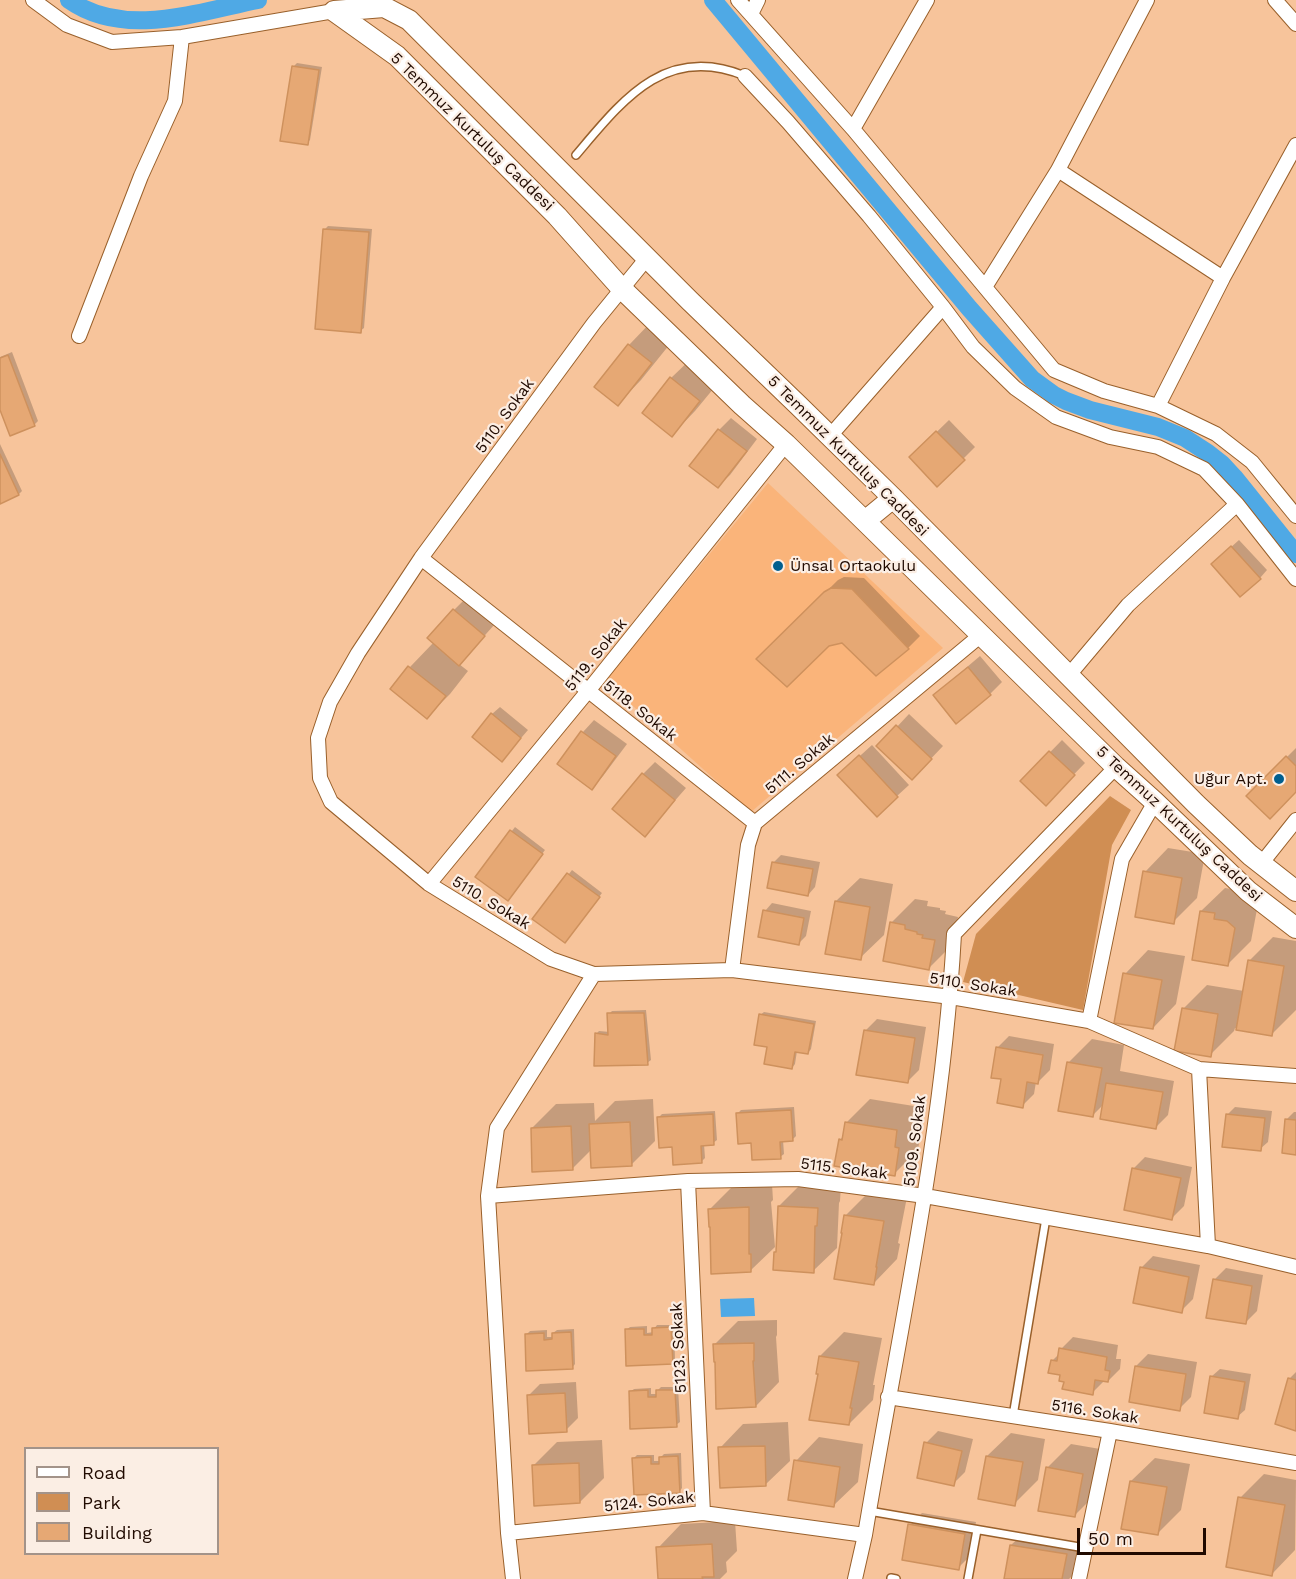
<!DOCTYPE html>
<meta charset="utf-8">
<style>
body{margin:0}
#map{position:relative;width:1296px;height:1579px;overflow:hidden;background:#f7c49b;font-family:"Work Sans",sans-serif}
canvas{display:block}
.legend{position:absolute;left:24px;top:1447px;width:195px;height:108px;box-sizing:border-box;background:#fbeee4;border:2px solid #a39389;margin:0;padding:8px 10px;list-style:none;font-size:18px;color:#200a00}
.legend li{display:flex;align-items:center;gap:12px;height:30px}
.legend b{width:30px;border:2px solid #a39389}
.scale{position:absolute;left:1077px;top:1528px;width:129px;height:27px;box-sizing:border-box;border:3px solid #200a00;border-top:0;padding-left:8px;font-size:18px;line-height:21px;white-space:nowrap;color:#200a00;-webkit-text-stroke:4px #fbeee4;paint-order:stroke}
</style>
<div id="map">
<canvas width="1296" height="1579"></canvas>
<ul class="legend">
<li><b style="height:8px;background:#fff"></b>Road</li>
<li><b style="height:16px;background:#d08e53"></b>Park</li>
<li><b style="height:16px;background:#e6a874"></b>Building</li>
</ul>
<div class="scale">50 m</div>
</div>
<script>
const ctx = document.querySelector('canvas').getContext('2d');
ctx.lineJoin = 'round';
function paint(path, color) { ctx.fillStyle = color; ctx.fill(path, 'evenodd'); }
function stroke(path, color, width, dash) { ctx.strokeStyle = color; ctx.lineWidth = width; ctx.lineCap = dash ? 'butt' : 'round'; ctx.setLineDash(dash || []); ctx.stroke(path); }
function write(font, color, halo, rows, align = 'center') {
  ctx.font = font + ' "Work Sans",sans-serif'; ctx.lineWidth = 4.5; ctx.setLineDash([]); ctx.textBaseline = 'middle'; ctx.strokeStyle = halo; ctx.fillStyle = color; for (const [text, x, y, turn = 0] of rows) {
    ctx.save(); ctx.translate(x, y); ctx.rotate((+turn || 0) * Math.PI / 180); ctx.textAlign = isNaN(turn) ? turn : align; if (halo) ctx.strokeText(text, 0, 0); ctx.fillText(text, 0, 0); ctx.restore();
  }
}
paint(new Path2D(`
 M768,483L943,648L751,812L605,681Z`), '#fab47a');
paint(new Path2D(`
 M1110,796L1131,810L1112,845L1083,1010L963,982L976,934Z`), '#d08e53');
paint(new Path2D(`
 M754,1298L755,1316L721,1317L720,1299Z`), '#4fa9e5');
paint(new Path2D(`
 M297,63L322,67L310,140L307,143L293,67Z
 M328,226L372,229L364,328L360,331L325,229Z
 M652,321L674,339L641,380L618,404L629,345Z
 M12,352L38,421L35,424L10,434L0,406V357Z
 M695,355L723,377L695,411L672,435L671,378Z
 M731,418L757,439L730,475L718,486L719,430Z
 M949,420L975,447L937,485L911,457Z
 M0,444L22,491L19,494L0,503Z
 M1239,540L1267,570L1260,578L1220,557Z
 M844,577L864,578L920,636L908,648L876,674L843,641L758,659L838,580Z
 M466,598L495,624L459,664L468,671L450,694L427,717L392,689L410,667L434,642L454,610Z
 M980,656L1002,682L990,694L935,695L947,684Z
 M500,707L528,730L509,752L492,714Z
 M909,714L943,746L924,766L879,746Z
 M594,720L627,744L603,776L592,788L559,764L583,732Z
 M1062,740L1085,763L1046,803L1022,781Z
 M872,745L909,785L897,796L851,764Z
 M1296,748V790L1248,796Z
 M655,762L686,788L645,835L643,774Z
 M515,827L545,850L511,895L477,876Z
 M1168,848L1205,854L1197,898L1173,922L1145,872Z
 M781,855L820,862L815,887L808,895L774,862Z
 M572,870L602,893L568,938L534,919Z
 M860,878L893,884L884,935L860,958L836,901Z
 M1225,888L1238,890L1237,896L1251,898L1258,904L1251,941L1228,964L1201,911Z
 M915,899L928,901L927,906L940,908V910L946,911L945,914L958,917L953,944L929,968L891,923Z
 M772,903L811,911L806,936L799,943L765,911Z
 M1273,937L1296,941V1010L1272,1034L1235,1028L1234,1031L1210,1055L1183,1009L1207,985L1244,991L1249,961Z
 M1148,950L1185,956L1176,1004L1153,1028L1125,974Z
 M646,1010L651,1060L647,1063L596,1034L599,1031L610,1032L609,1014L612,1011Z
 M764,1012L816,1021L811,1049L808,1053L797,1051L795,1064L792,1068L768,1046L760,1015Z
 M877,1019L926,1027L919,1070L907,1082L865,1031Z
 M1009,1036L1054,1044L1050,1070L1038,1082H1036L1034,1094L1022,1106L1003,1078L997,1048Z
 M1092,1039L1124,1045L1120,1071L1174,1081L1168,1115L1156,1127L1104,1104L1092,1116L1069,1062Z
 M653,1099L655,1141L631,1165L592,1149L572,1169L532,1128L556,1104L594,1103L595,1121L615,1101Z
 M870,1099L920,1107L918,1124L922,1125L918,1150L894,1174L840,1140L844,1135L846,1123Z
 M794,1107L796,1136L792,1140H783L784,1154L780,1157L752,1142L738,1113L741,1110Z
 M1235,1107L1272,1111L1268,1142L1260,1149L1227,1115Z
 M715,1111L717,1140L713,1143L704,1144L705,1158L701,1162L659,1117L662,1114Z
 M1294,1112H1296V1153L1286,1120Z
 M1145,1157L1192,1167L1184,1206L1172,1218L1133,1169Z
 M803,1182L841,1185L840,1201L839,1203L837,1248L813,1271L777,1254L779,1206Z
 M772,1184L773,1200L771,1202L775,1247L751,1270L709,1210L733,1186Z
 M869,1192L907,1197L898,1243L900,1244L897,1259L874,1283L845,1216Z
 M1153,1256L1200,1265L1193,1299L1181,1311L1141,1268Z
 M1226,1268L1263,1275L1257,1311L1245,1323L1214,1280Z
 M777,1320V1335L776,1337L779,1382L756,1406L714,1345L738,1321Z
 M657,1325H674L675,1360L672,1363L626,1330L630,1327L647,1326V1333L654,1332V1329Z
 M574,1329L575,1364L572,1368L526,1335L530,1331L547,1330V1337H554L553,1333L557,1330Z
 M844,1332L882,1338L873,1385H875L873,1400L849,1424L819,1372L820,1356Z
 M1073,1337L1118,1345L1116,1359H1121L1120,1369L1108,1381H1104L1092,1393L1065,1381L1052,1361L1060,1353L1061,1349Z
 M1148,1354L1197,1362L1191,1397L1179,1409L1136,1366Z
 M1220,1369L1251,1374L1245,1410L1237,1417L1212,1376Z
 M1296,1372V1429L1277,1423L1290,1378Z
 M576,1382L578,1418L566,1430L528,1396L540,1384Z
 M661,1387H678L680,1422L676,1425L630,1392L634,1389L651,1388V1394H658L657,1391Z
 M788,1422L790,1461L766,1484L720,1448L743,1424Z
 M938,1431L973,1439L965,1472L953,1484L926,1443Z
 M1011,1433L1045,1439L1038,1480L1014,1504L987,1456Z
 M819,1437L863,1444L858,1482L834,1505L796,1461Z
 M602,1440L604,1478L580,1502L533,1466L557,1442Z
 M1071,1444L1106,1450L1098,1492L1074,1516L1047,1468Z
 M681,1453L682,1488L679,1492L633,1459L637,1455H654V1461H661V1457L664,1454Z
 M1155,1458L1190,1464L1181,1510L1157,1534L1131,1481Z
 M1264,1474L1296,1480L1295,1550L1272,1574L1240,1498Z
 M922,1513L976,1522L970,1556L958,1568L910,1525Z
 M735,1521L737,1551L726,1562L727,1572L720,1579H671L658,1548L681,1524Z
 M1023,1534L1078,1543L1072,1576L1069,1579H1006L1011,1545Z`), '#0003');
stroke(new Path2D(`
 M69,0C124,39 198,12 258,0
 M713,0L969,308L1032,379L1054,395L1066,401L1090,410L1158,427L1185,438L1208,453L1222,464L1234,477L1296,554`), '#4fa9e5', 18);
const building = new Path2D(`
 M292,66L319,70L308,145L280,141Z
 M323,229L369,232L361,333L315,329Z
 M628,344L652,363L618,406L594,387Z
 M8,355L35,426L10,436L0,410V358Z
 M670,377L700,401L672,437L642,413Z
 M718,429L747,451L718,488L689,466Z
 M936,431L965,460L937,487L909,457Z
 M0,454L19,495L0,504Z
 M1231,546L1261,579L1240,597L1211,564Z
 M831,588L852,589L909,649L876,676L842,643L829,646L787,687L756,659L824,592Z
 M453,609L485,636L459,666L427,638Z
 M408,666L446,696L427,719L390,689Z
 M968,667L991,695L956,724L933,695Z
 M491,713L521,738L502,762L472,737Z
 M896,725L932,759L912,780L876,746Z
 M581,731L616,756L592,790L557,764Z
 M1049,751L1075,775L1046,806L1020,781Z
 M859,755L898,797L877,817L837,775Z
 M1286,756L1296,766V792L1270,819L1246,796Z
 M642,773L675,800L645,837L612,809Z
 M510,830L543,854L508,901L475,877Z
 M772,862L813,869L808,896L767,888Z
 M1143,871L1182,878L1174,924L1135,917Z
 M567,873L600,897L565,943L532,919Z
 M835,901L870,907L861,960L825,954Z
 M763,910L804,918L799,945L758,937Z
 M1200,911L1215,913L1214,919L1227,921L1235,928L1228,966L1192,960Z
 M890,922L905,925V929L917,932V934L923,935L922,938L935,940L929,970L883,961Z
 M1248,960L1284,966L1272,1036L1236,1030Z
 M1123,973L1162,980L1153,1029L1114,1023Z
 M1182,1008L1218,1014L1211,1057L1174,1051Z
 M607,1013H644L648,1065L594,1066L595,1033L608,1035Z
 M759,1014L814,1024L808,1054L795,1052L792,1069L764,1064L767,1047L754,1045Z
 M864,1030L915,1038L908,1083L856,1075Z
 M996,1047L1043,1055L1038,1084L1027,1082L1023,1108L997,1103L1001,1079L991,1078Z
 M1067,1062L1102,1068L1093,1117L1058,1111Z
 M1106,1083L1163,1092L1156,1129L1100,1119Z
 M791,1110L793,1141L780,1142L781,1159L752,1160L751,1143L738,1144L736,1113Z
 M713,1114L714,1145L701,1146L702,1163L673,1165L672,1147L659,1148L657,1117Z
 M1226,1114L1265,1118L1261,1151L1222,1147Z
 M1285,1119L1296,1120V1155L1282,1153Z
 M630,1122L632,1166L591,1168L589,1124Z
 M845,1122L897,1130L895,1147L899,1148L895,1176L834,1166L839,1139L842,1140Z
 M571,1126L573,1170L532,1172L531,1128Z
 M1132,1168L1181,1178L1172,1220L1124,1210Z
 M778,1206L818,1208L817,1226H815L814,1273L773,1270L774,1252H776Z
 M749,1207V1254H751V1272L711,1274L710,1227H709L708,1209Z
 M844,1215L884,1221L876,1267H877L874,1285L834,1279L842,1233H841Z
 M1140,1267L1189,1277L1182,1313L1133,1303Z
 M1213,1279L1252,1286L1246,1324L1206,1318Z
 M671,1327L673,1364L626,1366L625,1329H644V1335H652V1328Z
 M571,1332L573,1369L526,1371L525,1334L544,1333V1340L552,1339V1333Z
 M754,1343V1361H753L756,1407L716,1409L715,1362H714L713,1344Z
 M1059,1348L1107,1357L1105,1370L1110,1371L1108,1382L1095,1380L1093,1395L1062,1389L1064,1382L1059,1381L1060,1375L1048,1373L1051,1360L1057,1361Z
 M819,1356L859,1362L850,1408H852L849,1425L809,1420L818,1374H816Z
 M1135,1366L1186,1374L1180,1411L1129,1402Z
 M1210,1376L1245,1382L1238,1419L1204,1413Z
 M1288,1378L1296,1380V1431L1275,1424Z
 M648,1390V1397H656V1390H675L677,1427L630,1429L629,1391Z
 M565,1393L567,1432L529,1434L527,1395Z
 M924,1442L962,1451L954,1486L917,1478Z
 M765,1446L766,1486L720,1488L718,1447Z
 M678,1456L680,1493L634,1495L632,1458L651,1457V1464H659V1457Z
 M986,1456L1023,1462L1015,1506L978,1499Z
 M794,1460L840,1467L834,1507L788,1500Z
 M579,1463L580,1503L534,1506L532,1465Z
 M1046,1467L1083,1474L1075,1517L1038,1511Z
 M1130,1481L1167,1487L1158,1535L1121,1529Z
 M1238,1497L1285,1505L1272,1576L1226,1567Z
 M908,1524L965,1534L959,1570L902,1560Z
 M712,1544L714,1577H702L703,1579H658L656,1547Z
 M1010,1545L1067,1554L1062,1579H1004Z`);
paint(building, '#e6a874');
stroke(building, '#ce915d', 1.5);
const lane = new Path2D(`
 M576,155C622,101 665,43 745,76
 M1013,1416L1046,1218
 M869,1511L1085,1548
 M891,1578L896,1579
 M968,1579L977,1530`);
const street = new Path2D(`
 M33,0L67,25L112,42L182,37L334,11
 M738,0L853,129L1054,370L1104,391L1158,406L1216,434L1252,462L1296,516
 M1275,0L1296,24
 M751,14L758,0
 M745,76L788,122L869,216L943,307L973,347L1015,388L1056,417L1110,437L1158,447L1204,469L1237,504L1296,579
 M853,129L927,0
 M1058,170L1223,278
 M647,258L594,323L421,558L358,653L330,702L318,738L320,778L331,802L429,884L551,959L594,974L732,970L951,997L1089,1021L1199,1069L1296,1076
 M985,287L1058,170L1147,0
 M79,336L141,176L175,101L182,37
 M1158,406L1223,278L1296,145
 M830,436L943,307
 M421,558L755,823
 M1069,675L1128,605L1237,504
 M1261,864L1296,820
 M429,884L588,691L786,444
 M732,970L748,845L755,823L981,635
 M1089,1021L1122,859L1155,802
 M1199,1069L1208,1246
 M688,1181L703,1513
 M488,1196L688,1181L798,1179L925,1196L1208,1246L1296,1267
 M888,1397L1110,1431L1296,1463
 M508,1533L703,1513L865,1535
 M513,1579L508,1533L488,1196L497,1128L594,974
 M855,1579L865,1535C898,1336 943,1137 954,934L1116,767
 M1079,1579L1110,1431`);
const secondary = new Path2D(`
 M334,11L397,56L557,216L622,289L742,405L786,444L1116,767L1155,802L1248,891L1296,928
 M334,11L384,7L409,20L690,301L798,405L893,498L1196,804L1250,855L1296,891
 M865,521L893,498`);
stroke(lane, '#99602b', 10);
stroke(street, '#99602b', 16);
stroke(secondary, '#99602b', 22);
stroke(lane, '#fff', 7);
stroke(street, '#fff', 14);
stroke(secondary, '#fff', 20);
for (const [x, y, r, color] of [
 [778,566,6,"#005f8f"],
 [1279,779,6,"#005f8f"]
]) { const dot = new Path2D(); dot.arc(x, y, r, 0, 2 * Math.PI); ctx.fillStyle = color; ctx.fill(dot); stroke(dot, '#fbeee4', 2); }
write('16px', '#200a00', '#fbeee4', [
 ["5 Temmuz Kurtuluş Caddesi",472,132,44],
 ["5110. Sokak",505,416,-54],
 ["5 Temmuz Kurtuluş Caddesi",848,456,45],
 ["5119. Sokak",596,655,-51],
 ["5118. Sokak",640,711,38],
 ["5111. Sokak",800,764,-40],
 ["5 Temmuz Kurtuluş Caddesi",1179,824,43],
 ["5110. Sokak",491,903,31],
 ["5110. Sokak",973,985,9],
 ["5109. Sokak",915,1141,-83],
 ["5115. Sokak",844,1169,7],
 ["5123. Sokak",679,1348,-93],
 ["5116. Sokak",1095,1412,9],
 ["5124. Sokak",649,1502,-6]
]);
write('16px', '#200a00', '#fbeee4', [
 ["Ünsal Ortaokulu",790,566],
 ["Uğur Apt.",1267,779,"right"]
], 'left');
</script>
